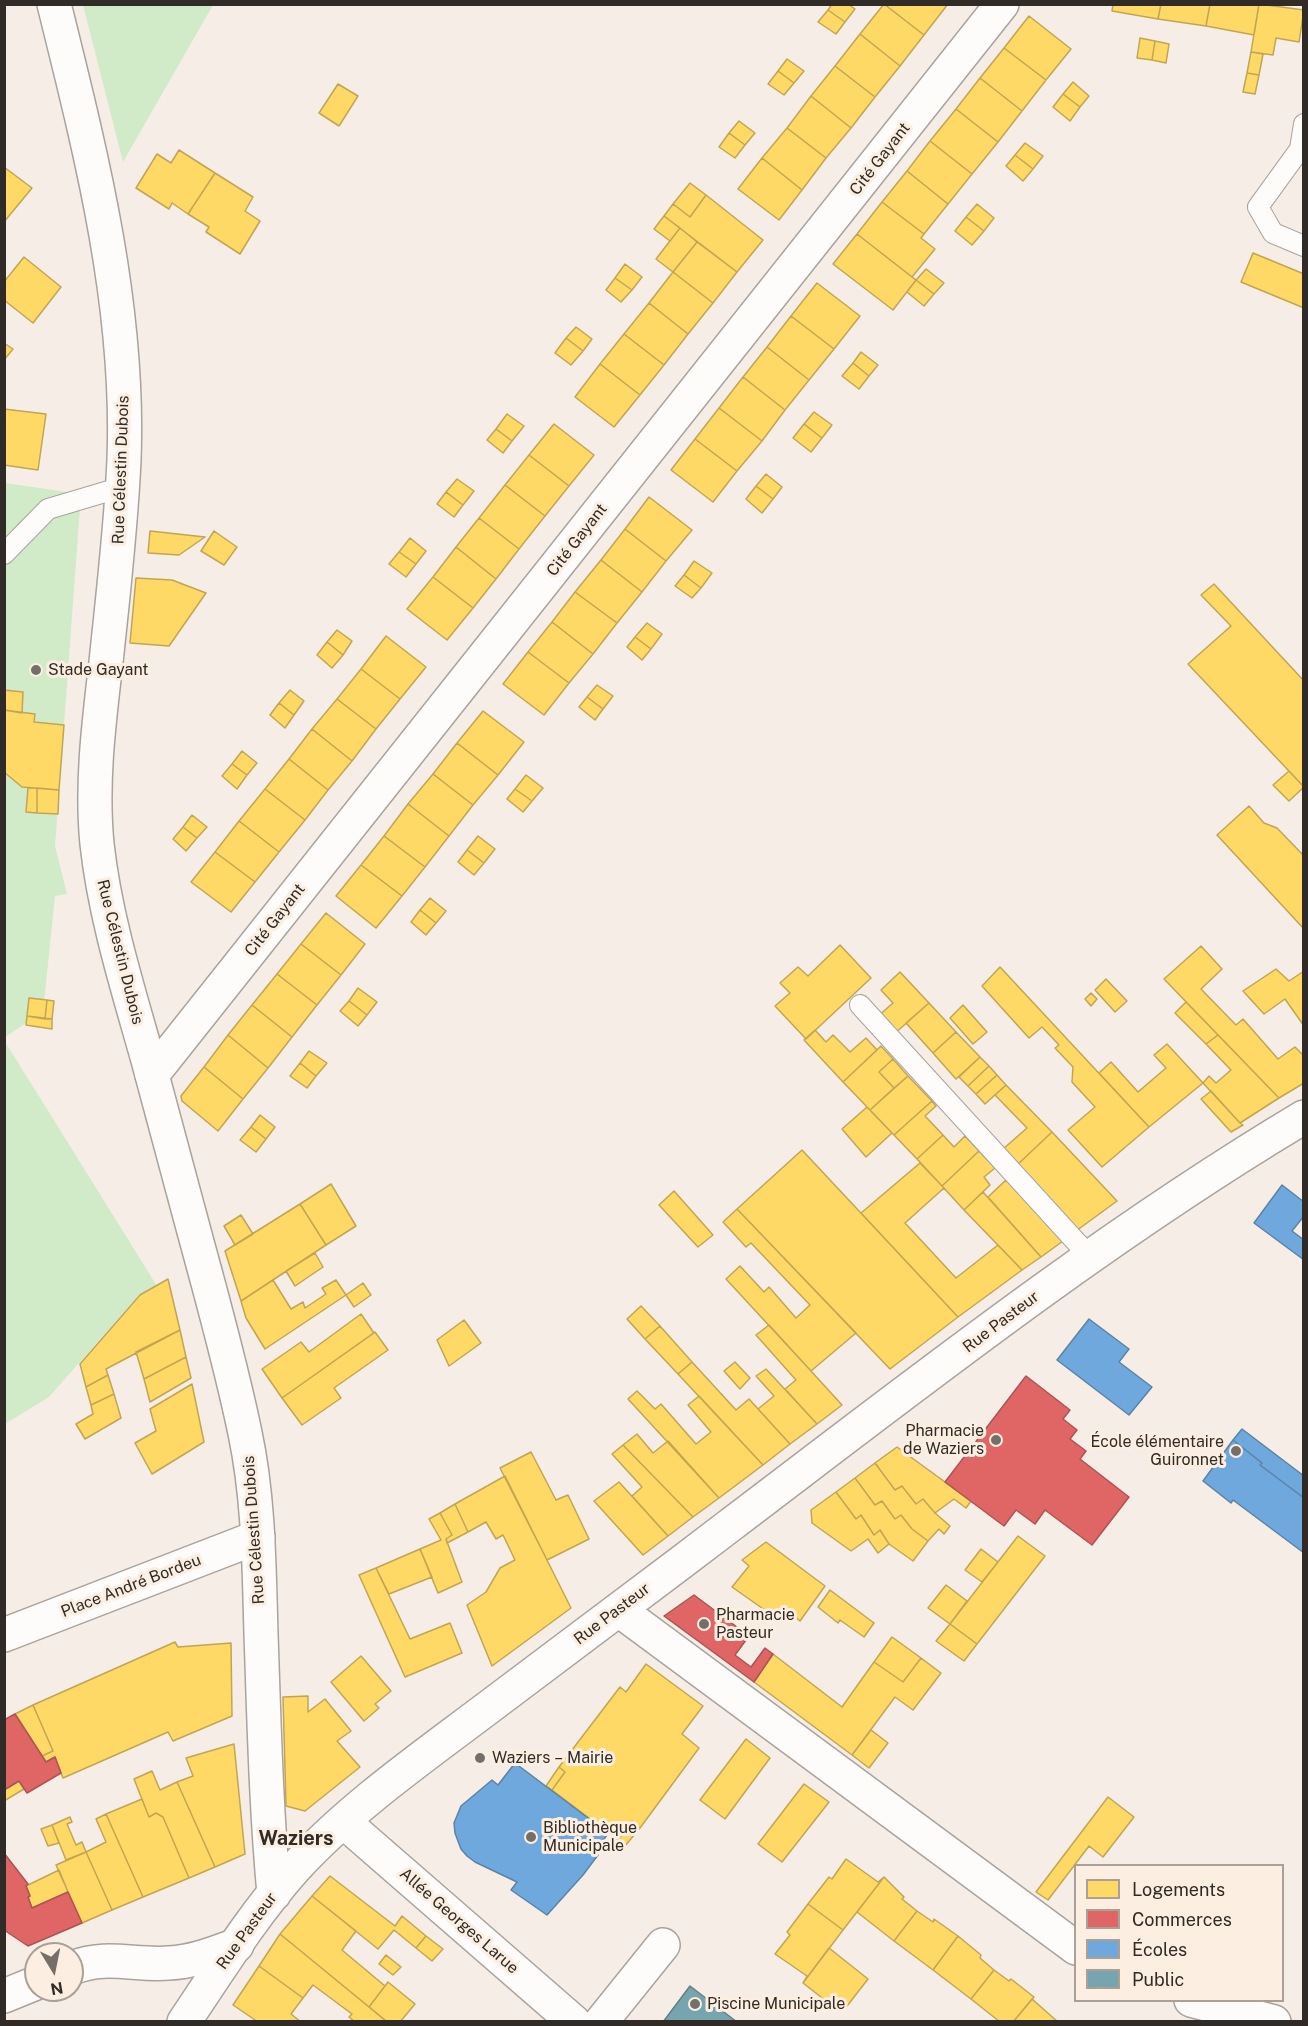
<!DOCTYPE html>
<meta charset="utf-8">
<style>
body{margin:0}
#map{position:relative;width:1308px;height:2026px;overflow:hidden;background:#f6eee6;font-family:"Public Sans",sans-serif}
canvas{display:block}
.frame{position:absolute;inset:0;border:6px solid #302b26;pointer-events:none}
.legend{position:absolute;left:1074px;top:1864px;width:210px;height:138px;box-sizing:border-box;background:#fceee0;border:2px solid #aaa096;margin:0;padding:8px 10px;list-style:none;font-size:18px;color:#302b26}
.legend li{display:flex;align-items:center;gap:12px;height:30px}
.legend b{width:30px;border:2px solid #aaa096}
.north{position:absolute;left:24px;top:1942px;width:60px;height:60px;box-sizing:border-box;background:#fceee0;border:2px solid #aaa096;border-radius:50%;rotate:170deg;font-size:16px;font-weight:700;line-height:24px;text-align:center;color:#302b26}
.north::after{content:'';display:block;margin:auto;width:21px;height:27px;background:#756f69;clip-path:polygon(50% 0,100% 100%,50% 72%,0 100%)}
</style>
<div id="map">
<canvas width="1308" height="2026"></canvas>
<div class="frame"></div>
<ul class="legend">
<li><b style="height:16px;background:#ffd966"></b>Logements</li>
<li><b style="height:16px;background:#e06666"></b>Commerces</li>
<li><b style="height:16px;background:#6fa8dc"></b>Écoles</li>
<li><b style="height:16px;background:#76a5af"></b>Public</li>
</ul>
<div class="north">N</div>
</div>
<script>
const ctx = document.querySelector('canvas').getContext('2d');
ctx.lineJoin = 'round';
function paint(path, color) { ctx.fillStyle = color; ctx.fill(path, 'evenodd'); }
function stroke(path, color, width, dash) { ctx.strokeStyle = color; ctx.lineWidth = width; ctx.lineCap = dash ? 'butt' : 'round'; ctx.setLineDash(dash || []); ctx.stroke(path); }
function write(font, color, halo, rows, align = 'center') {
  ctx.font = font + ' "Public Sans",sans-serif'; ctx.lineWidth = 6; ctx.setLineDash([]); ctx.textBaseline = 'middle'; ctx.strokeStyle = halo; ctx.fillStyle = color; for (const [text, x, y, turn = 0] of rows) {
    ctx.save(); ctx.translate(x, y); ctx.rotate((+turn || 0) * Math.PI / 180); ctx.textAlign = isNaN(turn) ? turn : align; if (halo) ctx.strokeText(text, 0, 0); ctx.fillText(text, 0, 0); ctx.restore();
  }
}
paint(new Path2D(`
 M83,5H213L123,162Z
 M5,483L81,494L55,846L67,894L55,896L43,1012L5,1037Z
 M4,1040L157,1286L138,1296L49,1397L5,1424Z`), '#d1eac8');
const homes = new Path2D(`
 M832,4H848L855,9L845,22L828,10Z
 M884,4L924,35L900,66L860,34Z
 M884,4H948L924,35Z
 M1113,4H1161L1158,19L1112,11Z
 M1161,4H1210L1206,26L1158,19Z
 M1210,4H1259L1254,35L1206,26Z
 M1259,4L1304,10L1299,42L1276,38L1273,55L1251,52Z
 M828,10L845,22L836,34L818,22Z
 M1029,16L1071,49L1046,80L1004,48Z
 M860,34L900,66L875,97L835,66Z
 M1140,38L1155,41L1152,60L1137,58Z
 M1155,41L1169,44L1166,63L1152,60Z
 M1004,48L1046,80L1022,111L980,78Z
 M1251,52L1263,54L1259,75L1247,73Z
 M787,59L804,71L794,83L778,71Z
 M835,66L875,97L851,128L811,96Z
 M778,71L794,83L784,95L768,84Z
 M1247,73L1259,75L1255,94L1243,92Z
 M980,78L1022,111L998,142L956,109Z
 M1073,82L1089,96L1080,107L1063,94Z
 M338,84L358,96L339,126L319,113Z
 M1063,94L1080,107L1070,121L1053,107Z
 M811,96L851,128L826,158L787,128Z
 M956,109L998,142L972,174L930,141Z
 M739,121L755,133L745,145L729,133Z
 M787,128L826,158L802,190L762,158Z
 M729,133L745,145L735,158L719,147Z
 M930,141L972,174L948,204L907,171Z
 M1025,143L1043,156L1033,169L1015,155Z
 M179,150L215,173L188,214L172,203L169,209L136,188L157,154L171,163Z
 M1015,155L1033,169L1023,181L1006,166Z
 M762,158L802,190L779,220L738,189Z
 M4,167L32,188L4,222Z
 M907,171L948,204L924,234L882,202Z
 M215,173L253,197L245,211L260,221L240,254L206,232L209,227L188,214Z
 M690,183L706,195L690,217L673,204Z
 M706,195L763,240L737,272L664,216L673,204L690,217Z
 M882,202L924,234L921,238L935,249L912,277L857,234Z
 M977,204L994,218L984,231L966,217Z
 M664,216L680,228L670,241L654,229Z
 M966,217L984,231L972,245L955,231Z
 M680,228L697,242L673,272L656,259Z
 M857,234L916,280L893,310L833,264Z
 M697,242L737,272L713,303L673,272Z
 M1253,253L1304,274V308L1241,282Z
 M24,257L61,287L33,323L4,300V282Z
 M625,264L642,277L632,290L615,278Z
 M926,269L944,283L934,294L916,280Z
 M673,272L713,303L688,334L649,303Z
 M615,278L632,290L621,302L606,290Z
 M916,280L934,294L924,306L907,292Z
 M817,283L860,316L834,349L791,316Z
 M649,303L688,334L664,365L624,334Z
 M791,316L834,349L809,380L767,347Z
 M576,327L592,339L583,351L566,338Z
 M624,334L664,365L640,395L600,364Z
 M566,338L583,351L571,365L555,353Z
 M4,343L13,349L4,360Z
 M767,347L809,380L785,410L743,377Z
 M861,352L878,365L869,376L853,363Z
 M853,363L869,376L859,389L842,376Z
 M600,364L640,395L614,427L575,397Z
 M743,377L785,410L762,441L719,408Z
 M719,408L762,441L737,471L695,439Z
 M4,409L46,414L38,470L4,465Z
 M814,412L832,425L822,438L804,424Z
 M507,414L524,426L512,441L496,429Z
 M554,424L594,455L569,486L529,455Z
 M804,424L822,438L811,452L793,438Z
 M496,429L512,441L503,453L487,440Z
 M695,439L737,471L713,502L671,470Z
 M529,455L569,486L545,516L505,485Z
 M766,474L782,487L773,499L756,486Z
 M457,479L474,491L463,505L446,492Z
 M505,485L545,516L519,549L479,518Z
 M756,486L773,499L762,513L746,499Z
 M446,492L463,505L454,517L437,504Z
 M649,497L692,530L666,561L625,529Z
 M479,518L519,549L496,579L456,547Z
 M625,529L666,561L642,592L601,560Z
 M150,531L205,537L179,555L148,553Z
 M214,531L237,547L224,565L201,551Z
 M410,538L426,551L416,564L399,552Z
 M456,547L496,579L473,608L433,577Z
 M399,552L416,564L406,577L389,564Z
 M601,560L642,592L617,623L575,592Z
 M694,561L712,573L701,588L684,575Z
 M684,575L701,588L692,598L675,586Z
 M433,577L473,608L447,640L407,609Z
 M136,578L172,580L206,593L169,646L130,643Z
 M1214,584L1304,681V787L1188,664L1231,626L1201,595Z
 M575,592L617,623L593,654L552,622Z
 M552,622L593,654L569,683L528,652Z
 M647,623L662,634L651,649L635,637Z
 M337,630L352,641L343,655L327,642Z
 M386,636L426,667L400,699L361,669Z
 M635,637L651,649L642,660L627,647Z
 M327,642L343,655L332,668L317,655Z
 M528,652L569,683L544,715L503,684Z
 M361,669L400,699L376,729L337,699Z
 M597,685L613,696L603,709L587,697Z
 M4,690L23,692L22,713L4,710Z
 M290,690L304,701L294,715L279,703Z
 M587,697L603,709L595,720L579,707Z
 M337,699L376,729L352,761L312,729Z
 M279,703L294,715L285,728L270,715Z
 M4,710L35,714L34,722L64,725L59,790L22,787L4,772Z
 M483,711L524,742L498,775L457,743Z
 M312,729L352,761L328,790L289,759Z
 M457,743L498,775L473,805L433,774Z
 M242,751L257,763L247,775L232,764Z
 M289,759L328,790L305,820L265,789Z
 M232,764L247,775L237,789L222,776Z
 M1289,771L1304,787L1289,801L1273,785Z
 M433,774L473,805L449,836L408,804Z
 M526,775L543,788L532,801L515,789Z
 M28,788H37V813L26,812Z
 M37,788L59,790L58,814L37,813Z
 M265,789L305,820L279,852L239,821Z
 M515,789L532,801L523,812L507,799Z
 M408,804L449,836L425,867L384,836Z
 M1249,806L1264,823L1277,828L1304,856V929L1217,835Z
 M192,815L207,827L197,838L183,827Z
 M239,821L279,852L255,882L215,852Z
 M183,827L197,838L186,851L173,839Z
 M384,836L425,867L402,896L361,865Z
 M478,836L495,849L484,863L467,850Z
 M467,850L484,863L474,875L458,862Z
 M215,852L255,882L231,912L191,882Z
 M361,865L402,896L376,928L336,896Z
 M430,898L446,911L436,923L420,910Z
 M420,910L436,923L426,935L411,922Z
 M326,913L365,944L341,975L301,944Z
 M301,944L341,975L317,1005L277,974Z
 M840,945L871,978L806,1039L775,1006L790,993L780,983L798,967L808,976Z
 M1201,946L1222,969L1201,989L1236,1025L1243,1019L1278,1059L1295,1047L1304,1056V1083L1279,1098L1164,979Z
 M1000,967L1149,1127L1102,1167L1068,1130L1095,1107L1072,1082L1073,1067L1055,1048L1059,1045L1042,1027L1029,1038L982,986Z
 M1276,969L1289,981L1304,971V1026L1285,999L1264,1014L1243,991Z
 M900,972L929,1003L893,1035L877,1017L893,1003L881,990Z
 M277,974L317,1005L292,1037L252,1005Z
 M1106,979L1127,1001L1115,1012L1095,990Z
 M358,988L377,1002L367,1015L349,1001Z
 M1091,993L1097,999L1091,1006L1085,999Z
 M29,998L47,1000L45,1019L27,1016Z
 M47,1000L54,1001L52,1019H45Z
 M349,1001L367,1015L358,1026L340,1011Z
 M1186,1002L1218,1035L1206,1044L1175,1013Z
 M929,1003L956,1032L933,1053L906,1023Z
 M252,1005L292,1037L268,1068L228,1035Z
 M963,1005L987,1032L973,1044L950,1018Z
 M27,1016L52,1019V1029L26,1025Z
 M815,1030L826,1042L833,1035L850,1052L866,1038L877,1050L843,1082L804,1040Z
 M956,1032L980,1057L956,1079L933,1053Z
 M228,1035L268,1068L243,1099L204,1067Z
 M1218,1035L1279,1098L1240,1123L1203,1083L1209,1076L1216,1083L1231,1070L1206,1044Z
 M1167,1044L1203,1083L1149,1127L1099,1073L1111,1062L1138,1092L1166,1068L1154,1055Z
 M881,1046L893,1059L879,1072L894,1088L870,1110L843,1082Z
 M309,1051L327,1063L316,1076L300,1063Z
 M980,1057L989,1066L968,1086L959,1077Z
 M893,1059L908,1076L894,1088L879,1072Z
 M300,1063L316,1076L307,1088L290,1076Z
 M989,1066L997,1075L976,1094L968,1086Z
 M204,1067L243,1099L218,1131L182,1101L181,1096Z
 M997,1075L1006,1085L985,1104L976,1094Z
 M908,1076L932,1101L894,1135L870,1110Z
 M1006,1085L1052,1132L1016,1166L1002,1150L1027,1128L995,1095Z
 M1211,1091L1240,1123L1243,1125L1231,1132L1201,1099Z
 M932,1101L936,1106L925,1116L943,1135L917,1159L894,1135Z
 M867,1107L892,1133L866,1157L842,1129Z
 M260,1115L275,1127L266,1139L251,1127Z
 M251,1127L266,1139L256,1152L240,1140Z
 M1052,1132L1117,1201L1076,1231L1016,1166Z
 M943,1135L954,1147L965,1136L979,1151L942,1186L917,1159Z
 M802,1150L958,1317L890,1369L737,1209Z
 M979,1151L995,1168L984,1177L990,1185L964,1210L942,1186Z
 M920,1163L944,1188L905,1223L956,1278L998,1245L1022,1270L958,1317L861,1213Z
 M1006,1180L1063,1241L1041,1257L988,1197Z
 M331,1184L356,1226L326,1245L300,1204Z
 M674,1191L713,1235L698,1247L659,1205Z
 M983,1192L1041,1257L1022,1270L964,1210Z
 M300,1204L326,1245L241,1301L225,1251Z
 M737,1209L856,1333L811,1371L726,1279L740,1266L764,1292L769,1287L796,1318L810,1305L751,1243L746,1247L723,1222Z
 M241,1215L253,1234L235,1245L224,1226Z
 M315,1253L323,1267L295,1286L286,1271Z
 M168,1279L180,1330L106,1369L108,1375L86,1387L80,1364L140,1295Z
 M273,1280L291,1309L303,1302L305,1308L326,1294L322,1288L336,1280L346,1295L265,1349L246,1318L241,1301Z
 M363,1283L371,1295L354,1307L346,1295Z
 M641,1306L660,1326L645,1339L627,1319Z
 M361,1314L374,1333L282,1398L262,1369L301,1342L309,1352Z
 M464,1320L481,1343L449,1366L437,1340Z
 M769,1325L842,1405L817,1424L785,1389L796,1380L756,1335Z
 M660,1326L692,1362L678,1374L645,1339Z
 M180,1330L186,1357L144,1379L136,1352Z
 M375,1332L388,1350L334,1388L341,1398L302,1425L282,1398Z
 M186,1357L191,1378L150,1402L144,1379Z
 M692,1362L736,1410L749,1399L790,1444L763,1465L678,1374Z
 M735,1362L750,1378L740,1389L724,1371Z
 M766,1369L817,1424L790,1444L758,1409L774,1396L756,1376Z
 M108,1375L114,1394L91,1405L86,1387Z
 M192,1384L204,1442L152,1474L135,1443L156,1431L150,1409Z
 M637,1391L655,1409L661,1404L696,1444L711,1432L688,1405L699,1396L763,1465L719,1498L628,1399Z
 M114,1394L121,1418L85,1439L76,1424L93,1414L91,1405Z
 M637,1434L653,1453L668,1441L719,1498L693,1517L623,1445Z
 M623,1445L693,1517L668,1536L632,1496L642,1487L612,1454Z
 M897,1447L971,1501L966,1508L954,1499L935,1513L923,1499L916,1504L902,1486L895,1490L875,1463Z
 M531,1452L556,1500L568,1495L589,1539L547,1560L500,1468Z
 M875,1463L895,1490L902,1486L916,1504L923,1499L935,1513L950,1526L944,1534L939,1529L928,1541L912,1529L901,1515L895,1519L882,1501L875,1505L855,1478Z
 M505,1476L571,1608L492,1666L467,1605L486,1592L500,1568L515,1560L503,1535L496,1539L486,1522L468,1532L455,1504Z
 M855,1478L875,1505L882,1501L895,1519L901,1515L912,1529L928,1541L913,1561L889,1544L880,1530L874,1535L861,1515L856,1519L836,1492Z
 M619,1482L668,1536L643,1555L594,1501Z
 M836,1492L856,1519L861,1515L874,1535L880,1530L889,1544L878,1553L868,1539L851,1551L812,1523L811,1510Z
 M455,1504L468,1532L447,1543L446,1539L452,1535L440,1513Z
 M440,1513L452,1535L446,1539L462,1582L438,1593L420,1549L441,1540L429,1519Z
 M1018,1536L1045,1556L977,1644L950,1624Z
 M766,1542L825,1586L800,1621L784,1608L776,1618L732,1587L749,1566L742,1560Z
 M420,1549L432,1577L389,1594L376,1568Z
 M981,1549L998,1562L982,1582L965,1570Z
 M376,1568L410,1639L450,1623L462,1653L405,1677L359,1575Z
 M946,1585L967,1601L950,1624L928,1608Z
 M830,1590L874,1623L864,1637L840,1620L838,1623L818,1607Z
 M950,1624L977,1644L964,1661L936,1641Z
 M892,1637L921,1658L903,1682L874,1662Z
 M175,1642L178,1647L231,1643L232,1716L173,1741L168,1732L63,1778L55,1757L46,1762L42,1756L53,1751L33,1705Z
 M773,1654L842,1707L874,1662L903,1682L921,1658L941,1673L913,1710L895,1697L852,1755L754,1682Z
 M361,1656L391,1691L375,1704L379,1708L364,1721L331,1682Z
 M646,1664L703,1706L682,1734L699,1748L640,1828L632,1821L618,1840L552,1790L565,1772L559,1767L620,1687L626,1692Z
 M308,1696V1712L325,1699L351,1731L337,1741L360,1767L305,1811L286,1806L283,1697Z
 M33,1705L53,1751L42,1756L15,1714Z
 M871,1730L888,1743L869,1768L852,1755Z
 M746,1739L770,1758L725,1819L700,1800Z
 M234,1744L245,1854L215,1867L177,1782L193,1776L186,1758Z
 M559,1767L565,1772L552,1790L546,1786Z
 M152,1771L160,1790L177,1782L215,1867L189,1878L163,1817L156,1813L149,1817L134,1779Z
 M19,1781L24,1789L4,1801V1790Z
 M804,1784L829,1802L782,1862L758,1844Z
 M1108,1797L1134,1817L1103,1857L1089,1846L1048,1900L1036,1892Z
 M142,1799L149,1817L156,1813L163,1817L189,1878L143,1897L106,1814Z
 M106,1814L143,1897L112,1910L86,1852L106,1842L96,1819Z
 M70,1817L72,1822L67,1824L76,1845L82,1842L86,1852L66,1860L52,1825Z
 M632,1821L640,1828L625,1846L618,1840Z
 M52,1825L59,1843L48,1846L41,1829Z
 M86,1852L112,1910L82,1923L56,1865Z
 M846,1859L878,1882L884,1877L843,1930L808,1904L829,1877L832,1879Z
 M59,1870L68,1892L32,1908L28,1897L30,1896L26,1886Z
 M330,1876L395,1926L402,1916L426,1936L416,1948L394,1930L378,1949L312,1896Z
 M884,1877L904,1897L902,1899L917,1911L894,1941L857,1912Z
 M312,1896L356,1931L342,1950L385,1986L369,2007L280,1934Z
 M808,1904L843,1930L803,1983L807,1976L775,1954L790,1935L787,1932Z
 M917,1911L933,1922L934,1919L958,1936L933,1970L894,1941Z
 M280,1934L385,2020V2022H355L349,2017L352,2014L313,1985L303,1998L259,1966Z
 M426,1936L443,1949L432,1961L416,1948Z
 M958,1936L981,1955L980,1958L994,1970L971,1999L933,1970Z
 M829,1948L868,1979L844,2010L829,1998L826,2001L803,1983Z
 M386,1955L401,1967L393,1975L379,1964Z
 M259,1966L303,1998L291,2014L301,2022H258L233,2005Z
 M994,1970L1009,1981L1011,1979L1034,1997L1013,2022H1000L971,1999Z
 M388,1982L415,2004L400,2022H387L369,2007Z
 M1032,1999L1058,2022H1013Z`);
paint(homes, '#ffd966');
stroke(homes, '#c1a553', 1.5);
const shops = new Path2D(`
 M1026,1376L1070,1410L1063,1419L1077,1430L1070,1439L1086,1451L1080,1459L1129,1497L1092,1545L1045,1510L1035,1524L1016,1510L1004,1526L945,1482Z
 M694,1595L749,1636L735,1655L751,1667L765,1648L773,1654L754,1682L664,1616Z
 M15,1714L46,1762L55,1757L61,1773L27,1793L19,1781L4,1790V1720Z
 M4,1853L28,1884L26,1886L30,1896L28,1897L32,1908L68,1892L82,1923L28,1946L4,1930Z`);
paint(shops, '#e06666');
stroke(shops, '#ab5453', 1.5);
const schools = new Path2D(`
 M1282,1185L1304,1202V1216L1292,1231L1304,1240V1260L1254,1223Z
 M1089,1319L1129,1349L1119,1362L1152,1387L1129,1415L1057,1360Z
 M1242,1429L1304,1476V1498L1260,1465L1262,1463L1233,1440Z
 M1233,1440L1262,1463L1260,1465L1304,1498V1553L1233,1500L1231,1503L1203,1481Z
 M515,1763L608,1833L596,1852L598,1855L583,1875L547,1915L511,1890L517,1882L475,1862L467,1856L461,1849L455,1833L454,1823L461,1806L492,1780L498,1785Z`);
paint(schools, '#6fa8dc');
stroke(schools, '#5c82a5', 1.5);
const public = new Path2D(`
 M690,1986L737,2022H663Z`);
paint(public, '#76a5af');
stroke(public, '#618086', 1.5);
const lane = new Path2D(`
 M1304,124L1300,149L1258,207L1273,233L1304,246
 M4,554L48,509L122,487
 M860,1005L1090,1257`);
const street = new Path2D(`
 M152,1075L1002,4
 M619,1610L1076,1948
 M4,1635L258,1537
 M344,1822L574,2022
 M72,1968C106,1954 135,1966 169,1963C193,1962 215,1953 237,1945
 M4,1996L36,1983
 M1191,2000L1274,2022
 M601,2022L663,1945`);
const secondary = new Path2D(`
 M54,4C91,153 130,305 124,460C121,528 113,595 106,662C99,722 91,783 97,844C105,917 128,989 148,1060C165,1121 181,1184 198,1246C215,1308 232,1370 245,1433C259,1499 259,1567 261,1634C264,1721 266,1808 274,1894
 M184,2022C219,1970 253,1915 295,1868C350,1808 420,1759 485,1710C566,1649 648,1588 729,1526C915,1385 1103,1237 1304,1117`);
stroke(lane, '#a9a39d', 22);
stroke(street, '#a9a39d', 36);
stroke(secondary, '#a9a39d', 36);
stroke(lane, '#fefcfb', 20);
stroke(street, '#fefcfb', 33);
stroke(secondary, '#fefcfb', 33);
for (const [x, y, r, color] of [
 [36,670,6,"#756f69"],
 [996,1440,6,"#756f69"],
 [1236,1451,6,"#756f69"],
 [704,1624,6,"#756f69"],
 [480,1758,6,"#756f69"],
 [531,1837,6,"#756f69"],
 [695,2004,6,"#756f69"]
]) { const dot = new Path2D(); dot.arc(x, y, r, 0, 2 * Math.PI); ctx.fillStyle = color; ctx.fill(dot); stroke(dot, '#fceee0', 2); }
write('16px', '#302b26', '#fceee0', [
 ["Cité Gayant",880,159,-52],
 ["Rue Célestin Dubois",121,470,-88],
 ["Cité Gayant",577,540,-52],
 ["Cité Gayant",275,920,-52],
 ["Rue Célestin Dubois",120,952,76],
 ["Rue Pasteur",1001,1322,-37],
 ["Rue Célestin Dubois",254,1530,-94],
 ["Place André Bordeu",131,1586,-21],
 ["Rue Pasteur",612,1614,-37],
 ["Allée Georges Larue",459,1921,41],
 ["Rue Pasteur",247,1931,-54]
]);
write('16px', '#302b26', '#fceee0', [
 ["Stade Gayant",48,670],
 ["Pharmacie",984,1431,"right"],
 ["de Waziers",984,1449,"right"],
 ["École élémentaire",1224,1442,"right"],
 ["Guironnet",1224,1460,"right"],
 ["Pharmacie",716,1615],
 ["Pasteur",716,1633],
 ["Waziers – Mairie",492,1758],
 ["Bibliothèque",543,1828],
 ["Municipale",543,1846],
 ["Piscine Municipale",707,2004]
], 'left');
write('bold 20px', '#302b26', '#fceee0', [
 ["Waziers",296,1839]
]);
</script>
